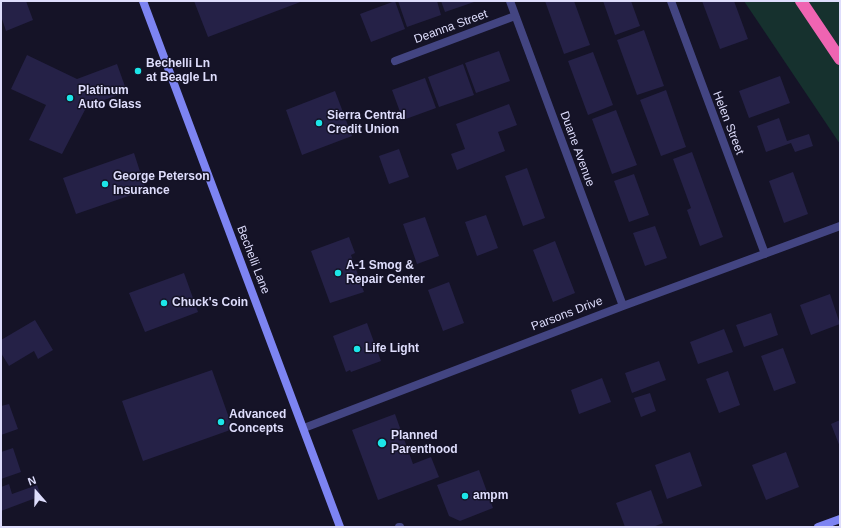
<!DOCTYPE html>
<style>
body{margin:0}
#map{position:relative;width:841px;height:528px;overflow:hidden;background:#151327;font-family:Helvetica,sans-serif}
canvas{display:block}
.frame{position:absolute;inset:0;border:2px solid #deddfc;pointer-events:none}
.north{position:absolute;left:16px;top:472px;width:40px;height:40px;-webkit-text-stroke:3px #151327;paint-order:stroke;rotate:340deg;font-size:11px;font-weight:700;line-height:16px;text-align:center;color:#deddfc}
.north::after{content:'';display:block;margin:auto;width:14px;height:18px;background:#deddfc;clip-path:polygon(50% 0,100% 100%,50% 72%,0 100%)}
</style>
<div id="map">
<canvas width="841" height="528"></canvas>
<div class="frame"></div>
<div class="north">N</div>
</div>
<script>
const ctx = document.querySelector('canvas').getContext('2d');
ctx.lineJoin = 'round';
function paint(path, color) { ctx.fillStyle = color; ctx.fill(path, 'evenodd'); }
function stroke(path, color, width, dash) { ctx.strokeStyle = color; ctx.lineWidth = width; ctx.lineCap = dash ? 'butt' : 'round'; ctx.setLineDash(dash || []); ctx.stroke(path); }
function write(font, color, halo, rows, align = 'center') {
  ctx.font = font + ' Helvetica,sans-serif'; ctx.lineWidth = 3; ctx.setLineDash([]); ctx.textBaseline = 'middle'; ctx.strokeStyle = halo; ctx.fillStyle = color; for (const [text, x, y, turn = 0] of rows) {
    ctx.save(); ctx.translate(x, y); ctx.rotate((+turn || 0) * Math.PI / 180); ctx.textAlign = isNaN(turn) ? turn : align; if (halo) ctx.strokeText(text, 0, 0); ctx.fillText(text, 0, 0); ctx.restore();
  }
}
paint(new Path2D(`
 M744,1H840V144Z`), '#16312e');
paint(new Path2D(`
 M1,1H26L33,20L6,31L1,16Z
 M194,1H303L208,37Z
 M395,1L405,29L371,42L360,14Z
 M398,1H437L441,15L407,27Z
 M441,1H477L445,12Z
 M545,1H574L590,45L564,54Z
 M603,1H631L640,26L615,35Z
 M702,1H734L748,39L720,49Z
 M644,30L664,86L637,95L617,40Z
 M499,51L510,81L476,93L465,63Z
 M593,52L613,105L588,115L568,61Z
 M27,55L77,79L117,64L127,92L87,106L62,154L29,140L46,105L11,89Z
 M463,64L474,95L439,107L428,77Z
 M780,76L790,103L749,118L739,91Z
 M425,78L436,108L403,120L392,90Z
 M666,90L686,147L661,156L640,100Z
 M335,91L352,136L302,155L286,110Z
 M509,104L517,125L498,132L505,151L457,170L451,154L465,149L456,124Z
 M616,110L637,165L612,174L592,119Z
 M779,118L787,141L809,134L813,146L795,152L791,143L766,152L757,126Z
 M399,149L409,177L389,184L379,156Z
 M692,152L723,237L700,246L687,210L691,208L673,159Z
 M134,153L146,190L76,214L63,178Z
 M527,168L545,218L523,226L505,176Z
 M793,172L808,214L784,223L769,181Z
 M634,174L649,215L629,222L614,181Z
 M486,215L498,248L477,256L465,222Z
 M425,217L439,256L417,264L403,224Z
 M655,226L667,258L645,266L633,233Z
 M349,237L355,253L351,255L364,292L330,303L311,251Z
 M555,241L575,293L553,302L533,250Z
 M184,273L198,312L145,332L129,293Z
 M449,282L464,323L443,331L428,290Z
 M830,294L840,324L811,335L800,305Z
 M771,313L778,335L744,347L736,325Z
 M35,320L53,350L38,359L34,351L9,366L1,353V340Z
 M367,323L381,361L351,372L350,370L346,372L333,336Z
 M724,329L733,352L698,364L690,342Z
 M783,348L796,383L774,391L761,356Z
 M659,361L666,380L632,393L625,373Z
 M212,370L233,429L143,461L122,401Z
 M728,371L740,405L719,413L706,379Z
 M602,378L611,402L579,414L571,390Z
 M650,393L656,411L641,417L634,398Z
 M9,404L18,429L1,435V406Z
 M395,414L413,464L431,457L439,477L378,500L352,430Z
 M840,420V447L831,424Z
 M13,448L21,472L1,479V452Z
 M690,452L702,486L667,499L655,465Z
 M786,452L799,487L766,500L752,465Z
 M479,470L493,508L460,521L449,516L437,485Z
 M9,484L12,494L37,485L41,496L1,511V487Z
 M651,490L663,523L653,527H625L616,503Z`), '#252147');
stroke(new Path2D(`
 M399,527H400`), '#434582', 8);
stroke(new Path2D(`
 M510,1L623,306
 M671,1L765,254
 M395,61L515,16
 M304,428L623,306L840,226`), '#434582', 8);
stroke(new Path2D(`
 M143,1L340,527
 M818,527L840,519`), '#7d84f2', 8);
stroke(new Path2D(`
 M801,1L840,59`), '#ef64b2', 12);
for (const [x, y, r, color] of [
 [138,71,4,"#1ce5e8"],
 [70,98,4,"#1ce5e8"],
 [319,123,4,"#1ce5e8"],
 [105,184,4,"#1ce5e8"],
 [338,273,4,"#1ce5e8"],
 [164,303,4,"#1ce5e8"],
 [357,349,4,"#1ce5e8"],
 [221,422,4,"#1ce5e8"],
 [382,443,5,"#1ce5e8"],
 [465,496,4,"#1ce5e8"]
]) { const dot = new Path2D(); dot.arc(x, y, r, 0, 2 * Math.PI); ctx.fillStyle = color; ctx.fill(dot); stroke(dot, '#151327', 1.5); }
write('12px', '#deddfc', '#151327', [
 ["Deanna Street",451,27,-20],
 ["Helen Street",728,123,69],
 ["Duane Avenue",577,149,70],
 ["Bechelli Lane",253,260,69],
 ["Parsons Drive",567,314,-21]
]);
write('bold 12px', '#deddfc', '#151327', [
 ["Bechelli Ln",146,64],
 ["at Beagle Ln",146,78],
 ["Platinum",78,91],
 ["Auto Glass",78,105],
 ["Sierra Central",327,116],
 ["Credit Union",327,130],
 ["George Peterson",113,177],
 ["Insurance",113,191],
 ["A-1 Smog &",346,266],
 ["Repair Center",346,280],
 ["Chuck's Coin",172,303],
 ["Life Light",365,349],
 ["Advanced",229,415],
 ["Concepts",229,429],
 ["Planned",391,436],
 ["Parenthood",391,450],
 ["ampm",473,496]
], 'left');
</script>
